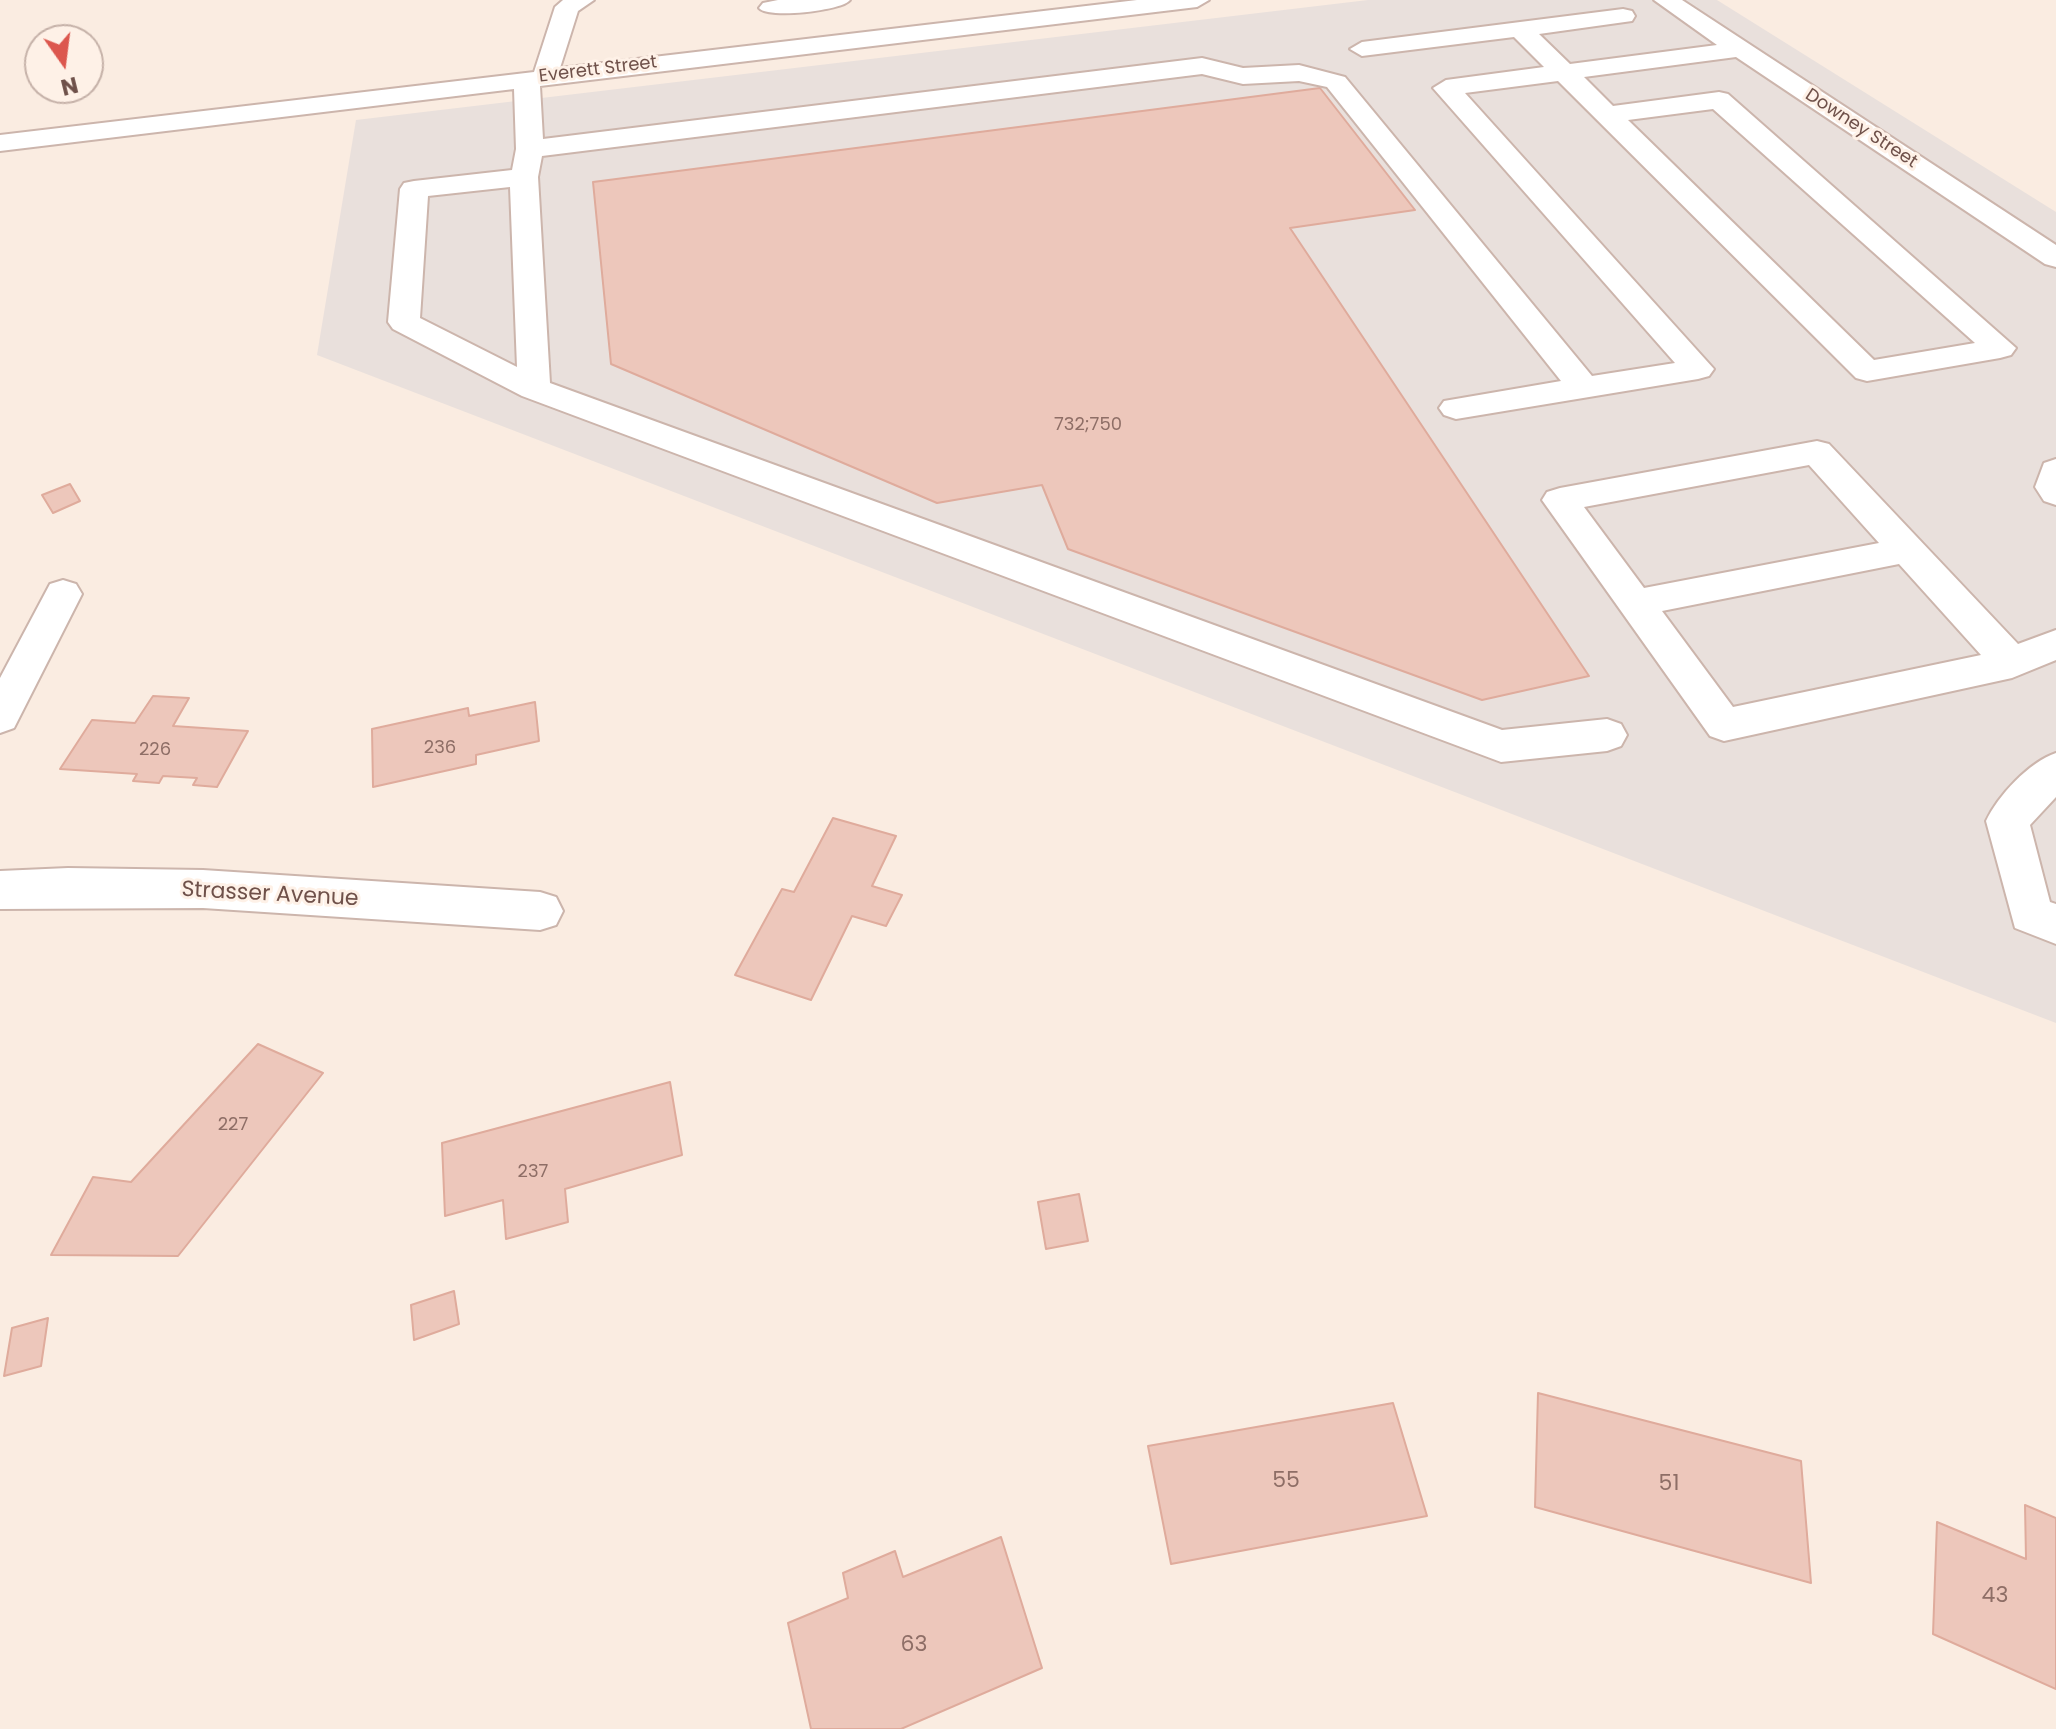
<!DOCTYPE html>
<style>
body{margin:0}
#map{position:relative;width:2056px;height:1729px;overflow:hidden;background:#faece1;font-family:Poppins,sans-serif}
canvas{display:block}
.north{position:absolute;left:24px;top:24px;width:80px;height:80px;box-sizing:border-box;background:#fef1e7;border:2px solid #c5b1a8;border-radius:50%;rotate:166deg;font-size:22px;font-weight:700;line-height:32px;text-align:center;color:#6f514a}
.north::after{content:'';display:block;margin:auto;width:28px;height:36px;background:#dc574e;clip-path:polygon(50% 0,100% 100%,50% 72%,0 100%)}
</style>
<div id="map">
<canvas width="2056" height="1729"></canvas>
<div class="north">N</div>
</div>
<script>
const ctx = document.querySelector('canvas').getContext('2d');
ctx.lineJoin = 'round';
function paint(path, color) { ctx.fillStyle = color; ctx.fill(path, 'evenodd'); }
function stroke(path, color, width, dash) { ctx.strokeStyle = color; ctx.lineWidth = width; ctx.lineCap = dash ? 'butt' : 'round'; ctx.setLineDash(dash || []); ctx.stroke(path); }
function write(font, color, halo, rows, align = 'center') {
  ctx.font = font + ' Poppins,sans-serif'; ctx.lineWidth = 6; ctx.setLineDash([]); ctx.textBaseline = 'middle'; ctx.strokeStyle = halo; ctx.fillStyle = color; for (const [text, x, y, turn = 0] of rows) {
    ctx.save(); ctx.translate(x, y); ctx.rotate((+turn || 0) * Math.PI / 180); ctx.textAlign = isNaN(turn) ? turn : align; if (halo) ctx.strokeText(text, 0, 0); ctx.fillText(text, 0, 0); ctx.restore();
  }
}
paint(new Path2D(`
 M1368,0H1717L2056,212V1023L317,355L356,120Z`), '#e9e0dc');
const building = new Path2D(`
 M1320,88L1415,210L1290,228L1589,676L1482,700L1068,549L1042,485L937,503L611,364L593,182Z
 M70,484L80,501L53,513L42,495Z
 M153,696L189,698L173,726L248,731L217,787L193,785L197,778L163,776L159,783L133,781L137,774L60,769L92,720L135,723Z
 M535,702L539,741L476,755V764L373,787L372,729L468,708L469,716Z
 M833,818L896,836L872,886L902,895L886,926L852,916L811,1000L735,975L782,889L794,892Z
 M258,1044L323,1073L178,1256L51,1255L93,1177L131,1182Z
 M670,1082L682,1155L565,1189L568,1222L506,1239L503,1200L445,1216L442,1143Z
 M1079,1194L1088,1241L1046,1249L1038,1202Z
 M454,1291L459,1324L414,1340L411,1305Z
 M48,1318L41,1366L4,1376L12,1328Z
 M1538,1393L1801,1461L1811,1583L1535,1507Z
 M1393,1403L1427,1516L1171,1564L1148,1446Z
 M2025,1505L2056,1518V1689L1933,1634L1937,1522L2026,1559Z
 M1001,1537L1042,1668L901,1729H811L788,1623L848,1598L843,1573L895,1551L903,1577Z`);
paint(building, '#edc7bb');
stroke(building, '#dfab9c', 2);
const minor = new Path2D(`
 M563,0H594L578,11L560,68L1137,0H1209L1197,7L540,86L543,139L1202,58L1243,68L1299,65L1345,77L1592,376L1675,363L1433,88L1446,80L1544,67L1514,37L1362,56L1350,49L1362,42L1623,9L1632,11L1635,16L1632,21L1539,34L1570,64L1717,45L1654,0H1682L2056,245V267L2045,264L1736,57L1584,77L1613,106L1719,92L1728,94L2016,348L2011,355L2000,358L1867,381L1856,378L1558,81L1465,93L1714,369L1709,376L1698,379L1456,419L1444,415L1439,408L1444,401L1561,381L1327,87L1299,81L1243,84L1202,74L542,156L538,177L550,383L1502,730L1607,719L1621,724L1627,735L1621,746L1607,751L1501,762L522,396L393,329L388,322L400,189L404,183L414,181L512,170L516,149L514,89L0,151V135L534,72L555,7ZM1713,109L1975,343L1874,360L1628,120ZM510,187L517,367L420,318L428,196Z
 M778,0H850C842,11 767,19 759,8L763,3Z
 M1817,441L1829,444L2018,644L2056,630V660L2012,678L1724,741L1710,736L1542,500L1547,492L1560,488ZM1809,465L1879,543L1644,588L1584,507ZM1899,564L1981,655L1733,707L1662,611Z
 M2056,459V505L2044,501L2035,487L2044,463Z
 M63,580L76,584L82,594L14,728L0,733V678L50,584Z
 M2056,753V797L2030,825L2050,902L2056,904V944L2015,928L1986,821C1998,796 2029,762 2056,753Z
 M68,868L203,870L540,892L556,897L563,911L556,925L540,930L203,908L0,909V871Z`);
stroke(minor, '#ccb5ac', 4);
paint(minor, '#fff');
write('18px', '#6f514a', '#fef1e7', [
 ["Everett Street",598,70,-7],
 ["Downey Street",1861,129,33]
]);
write('18px', '#8e6e66', null, [
 ["732;750",1088,425],
 ["236",440,748],
 ["226",155,750],
 ["227",233,1125],
 ["237",533,1172]
]);
write('22px', '#6f514a', '#fef1e7', [
 ["Strasser Avenue",270,895,3]
]);
write('22px', '#8e6e66', null, [
 ["55",1286,1481],
 ["51",1669,1484],
 ["43",1995,1596],
 ["63",914,1645]
]);
</script>
